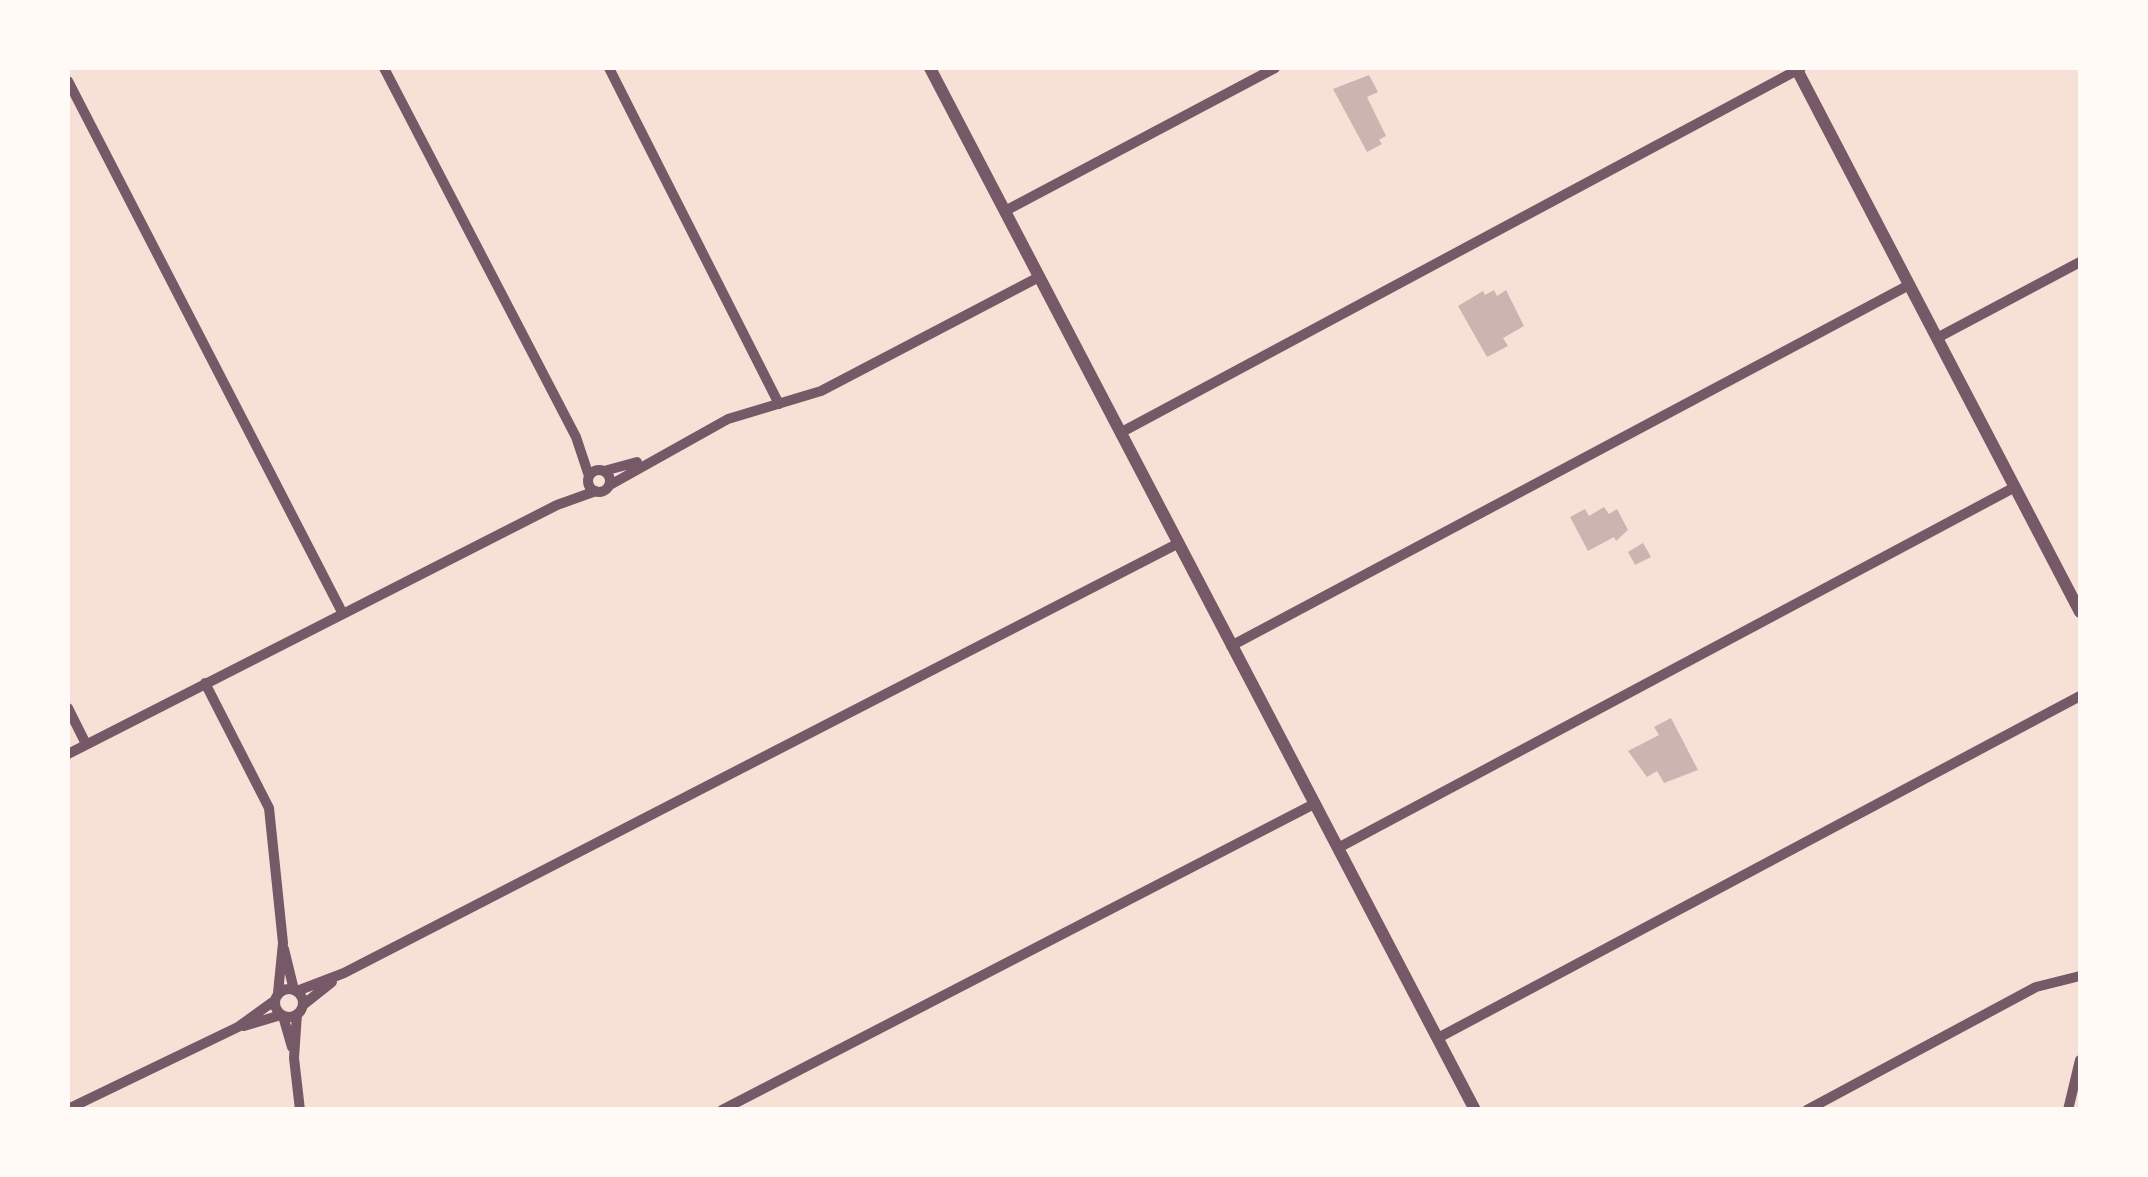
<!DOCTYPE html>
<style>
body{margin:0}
#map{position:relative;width:2148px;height:1177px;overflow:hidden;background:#f7e1d7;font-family:"Alegreya Sans",sans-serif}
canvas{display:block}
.frame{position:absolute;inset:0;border:70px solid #fffaf5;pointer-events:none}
</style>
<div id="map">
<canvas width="2148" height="1177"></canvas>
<div class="frame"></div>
</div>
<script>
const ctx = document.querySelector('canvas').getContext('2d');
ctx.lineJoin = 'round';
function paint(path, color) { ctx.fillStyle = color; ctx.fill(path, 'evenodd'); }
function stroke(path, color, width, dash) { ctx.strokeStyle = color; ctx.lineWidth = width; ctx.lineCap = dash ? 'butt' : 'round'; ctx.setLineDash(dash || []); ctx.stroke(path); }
paint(new Path2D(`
 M1369,75L1378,92L1367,97L1386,136L1379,140L1382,144L1367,152L1333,89Z
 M1494,290L1497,296L1506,290L1524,326L1503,338L1508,346L1487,357L1458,306L1483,291L1485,295Z
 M1604,507L1609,514L1617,509L1628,530L1616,541L1614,537L1588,551L1570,517L1585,509L1589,516Z
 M1643,543L1651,557L1635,565L1628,552Z
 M1671,718L1698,770L1664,783L1657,771L1647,777L1628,751L1659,735L1654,727Z`), '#ccb4b1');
stroke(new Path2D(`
 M384,68L576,437L589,476
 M609,68L779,404
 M68,81L343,614
 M1005,211L1275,68
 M1937,338L2080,262
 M1120,433L1801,68
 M588 481a11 11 0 1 1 22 0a11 11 0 1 1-22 0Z
 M604,471L637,462
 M610,485L728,419L821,391L1039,277
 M1231,646L1909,285
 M205,683L269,808L283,943L278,993
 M68,708L86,744
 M68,754L557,505L596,491
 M1338,848L2015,487
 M284,949L294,990
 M275 1003a14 14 0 1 1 28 0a14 14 0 1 1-28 0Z
 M297,991L344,973L1177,544
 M303,1005L332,982
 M297,1014L294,1058L300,1110
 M283,1016L292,1047
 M244,1026L281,1015
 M1438,1038L2080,696
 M68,1109L238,1027L274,1001
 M722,1110L1314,804
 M1807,1110L2036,987L2080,976
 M2068,1110L2080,1060`), '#755966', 10);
stroke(new Path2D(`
 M930,68L1475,1110
 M1796,68L2080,612`), '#755966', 12);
</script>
